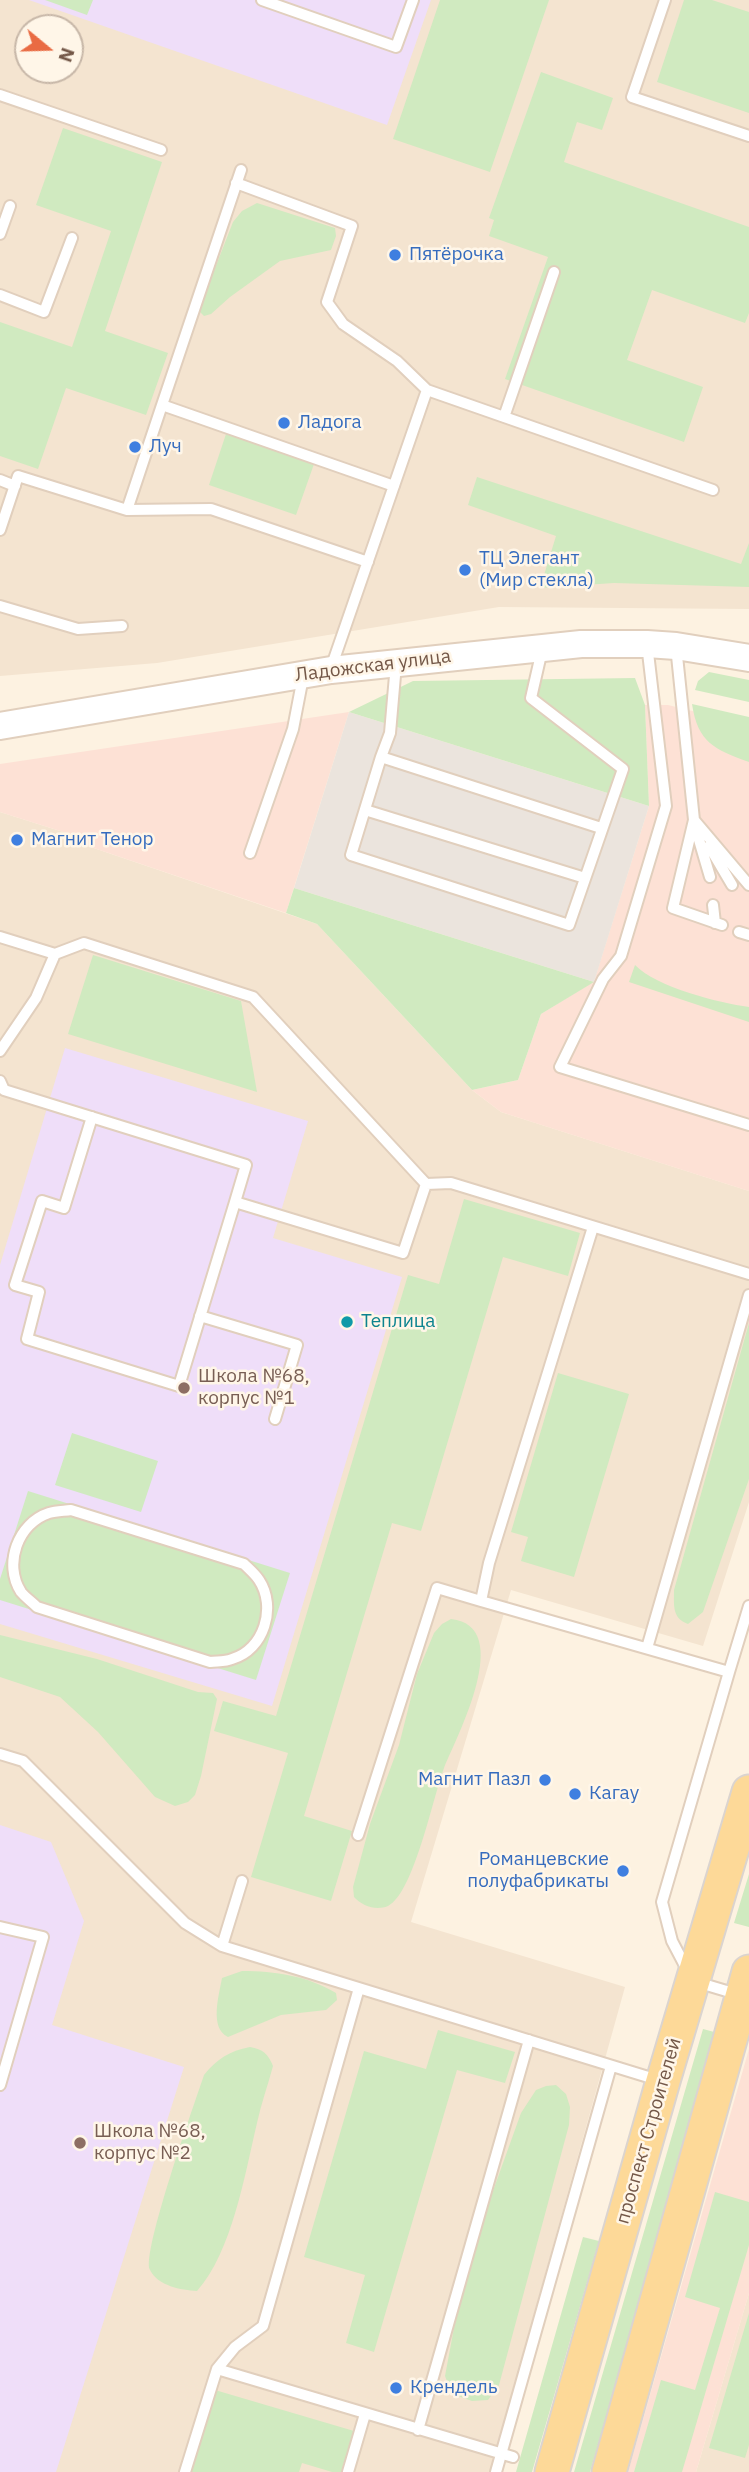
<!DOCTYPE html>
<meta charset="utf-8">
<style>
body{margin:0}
#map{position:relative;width:749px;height:2472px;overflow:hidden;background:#fdf2e1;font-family:"IBM Plex Sans",sans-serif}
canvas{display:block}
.north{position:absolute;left:14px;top:14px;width:70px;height:70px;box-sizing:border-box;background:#fff6e8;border:2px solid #c7b7a8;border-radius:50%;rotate:109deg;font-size:19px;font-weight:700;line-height:28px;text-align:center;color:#745848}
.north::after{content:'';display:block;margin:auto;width:24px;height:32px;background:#e96b43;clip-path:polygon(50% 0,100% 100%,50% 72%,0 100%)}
</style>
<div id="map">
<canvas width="749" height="2472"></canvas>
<div class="north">N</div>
</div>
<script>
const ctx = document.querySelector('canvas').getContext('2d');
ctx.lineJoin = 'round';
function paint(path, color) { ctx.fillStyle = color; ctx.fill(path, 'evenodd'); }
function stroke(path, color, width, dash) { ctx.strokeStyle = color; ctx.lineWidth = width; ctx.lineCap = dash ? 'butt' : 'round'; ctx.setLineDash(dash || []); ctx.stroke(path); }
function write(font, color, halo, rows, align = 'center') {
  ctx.font = font + ' "IBM Plex Sans",sans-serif'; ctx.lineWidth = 5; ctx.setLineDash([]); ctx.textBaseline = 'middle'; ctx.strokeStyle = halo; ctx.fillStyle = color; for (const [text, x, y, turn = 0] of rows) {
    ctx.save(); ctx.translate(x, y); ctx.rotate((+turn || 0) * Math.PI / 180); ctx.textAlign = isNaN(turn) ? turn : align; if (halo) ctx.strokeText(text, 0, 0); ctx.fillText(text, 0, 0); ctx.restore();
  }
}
paint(new Path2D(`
 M0,0H749V609L499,607L157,663L0,676ZM28,28H70V70H28Z
 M0,812L73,835L79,843L317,924L472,1090L501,1112L749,1191V1502L703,1646L511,1590L411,1922L625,1987L490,2472H0Z
 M749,2293V2472H696Z`), '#f4e4d0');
paint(new Path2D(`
 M645,705H668L749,725V1191L501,1112L472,1090L518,1080L541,1014L594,981L649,806Z
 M349,712L286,913L79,843L73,835L0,812V764Z
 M749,2049V2293L696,2472H628Z`), '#fde1d5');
paint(new Path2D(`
 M349,712L649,806L594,982L294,888Z`), '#ebe4dd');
paint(new Path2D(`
 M29,0H431L387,125Z
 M65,1048L308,1121L273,1238L402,1277L272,1706L0,1624V1265Z
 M0,1825L51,1842L84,1921L52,2025L184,2067L56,2472H0Z`), '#efdef9');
paint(new Path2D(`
 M45,0H93L87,15Z
 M440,0H549L490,172L393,139Z
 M684,0H712L749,12V113L657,82Z
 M541,72L613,98L602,130L577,122L564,162L749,227V313L745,323L652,290L627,360L703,387L684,442L505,379L548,257L489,236L494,220L489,218Z
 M63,128L162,162L105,331L168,353L146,415L66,388L38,469L0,456V322L72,347L111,231L36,205Z
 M257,203L335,228L336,236L331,250L280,261L230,297L211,314L204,316L200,312L203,299L233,222L242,211Z
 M226,434L314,464L296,515L209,485Z
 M477,477L741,564L749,543V587L614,583L540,588L556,536L468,505Z
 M709,672L749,680V702L695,690L698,681Z
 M635,678L645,705L649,806L349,712L413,681Z
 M692,704L749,717V762C714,749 698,743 692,704Z
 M294,888L594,982L541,1014L518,1080L472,1090L317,924L286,913Z
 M93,955L241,1001L257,1092L68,1034Z
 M635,965C656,987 719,1003 749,1007V1022L629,982Z
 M464,1199L580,1233L568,1276L503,1257L421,1531L392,1523L304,1816L352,1831L331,1901L251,1877L288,1753L214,1731L223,1701L276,1716L408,1275L439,1284Z
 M749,1323V1479L703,1612L688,1624C672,1618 674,1606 674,1590Z
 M558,1373L629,1394L574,1577L521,1561L528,1537L511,1532Z
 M72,1433L158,1461L141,1512L55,1485Z
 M28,1491L290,1573L256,1680L0,1600V1579Z
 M451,1619C516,1626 456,1738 444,1768C433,1797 414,1893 388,1906C376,1911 362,1906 354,1897L353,1887L370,1824L399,1745L417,1674L434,1633L442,1624Z
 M0,1635L97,1659L198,1692L213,1693L217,1699L201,1776L195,1795L188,1802L175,1806L155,1797L98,1732L60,1697L0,1677Z
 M749,1874V1927L734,1923Z
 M242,1971C275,1971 308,1976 336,1993L337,2000L326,2010L281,2015L228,2037C209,2028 219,1995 222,1978Z
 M703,2029L718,2033L590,2472H574Z
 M438,2030L515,2052L505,2083L457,2070L374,2352L346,2343L365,2275L304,2257L364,2051L426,2069Z
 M250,2047C263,2049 268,2054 273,2066C268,2085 261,2104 257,2123C245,2174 232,2252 197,2291C181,2290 158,2286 150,2270C141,2254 195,2102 204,2075C217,2059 229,2051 250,2047Z
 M556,2085L566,2094L570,2107L569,2125L499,2385L488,2400L472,2401L452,2394L445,2376L454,2328L480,2227L521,2113L536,2090L546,2086Z
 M715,2192L749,2202V2245L682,2472H634L661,2380L695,2390L720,2308L685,2297Z
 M583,2237L599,2241L532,2472H516Z
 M749,2313V2445L745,2458L709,2448Z
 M215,2390L354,2431L341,2472H332L302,2463L299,2472H191Z`), '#d0eac0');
const service = new Path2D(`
 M262,0L396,47L413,0
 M665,0L632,97L749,136
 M0,95L161,150
 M236,183L352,226L327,302L343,324L397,361L427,390L713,490
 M0,234L10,206
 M0,295L44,312L72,238
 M162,405L241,170
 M504,417L554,272
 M0,480L15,486
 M127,510L211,509L368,562
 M0,530L18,476L127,510L162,405L394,486
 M0,606L78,629L122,626
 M647,644L666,806L621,956L603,979L560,1067L749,1125
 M676,646L694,820L673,908L722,925
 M542,650L531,698L623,769L569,925L351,855L381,757L601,828
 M331,668L427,390
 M381,757L390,733L396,664
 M365,810L585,878
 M694,820L749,885
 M695,826L710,877
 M709,846L732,885
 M250,853L293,729L303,677
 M713,905L715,923
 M739,932L749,935
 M0,937L55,954L84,943L253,997L426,1184
 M0,1051L36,998L55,954
 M0,1081L4,1090L246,1165L235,1202L403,1253L426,1184L451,1183L749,1274
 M92,1117L64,1208L42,1201L15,1285L39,1292L27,1339L179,1386L235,1202
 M593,1227L489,1563L481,1601L729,1672L662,1902L672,1941L693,1981L740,1995
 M200,1316L297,1345L275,1419
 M71,1510L244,1564C249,1569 255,1574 259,1580C277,1607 264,1650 232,1659C225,1662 217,1661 210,1662L37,1607C32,1602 25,1597 21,1592C3,1564 18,1523 49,1513C56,1511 64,1511 71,1510Z
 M647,1648L749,1295
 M729,1672L749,1606
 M0,1754L23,1761L185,1923L222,1946L658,2080
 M358,1835L437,1588L481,1601
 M0,1927L43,1937L0,2085
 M222,1946L242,1881
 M217,2369L513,2457
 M418,2430L529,2040
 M185,2472L217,2369L235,2347L263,2326L359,1988
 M348,2472L365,2414
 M496,2472L611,2066`);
const tertiary = new Path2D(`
 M0,726L331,670L543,648L581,644H647L676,646L749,658`);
const primary = new Path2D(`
 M552,2472L663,2081L749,1792
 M609,2472L749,1972`);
stroke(service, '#e1cfbd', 14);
stroke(tertiary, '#e1cfbd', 30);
stroke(primary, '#dbd4cf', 37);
stroke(service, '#fff', 10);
stroke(tertiary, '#fff', 26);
stroke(primary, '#fdd998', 33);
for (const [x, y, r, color] of [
 [395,255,7,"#3f7fe0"],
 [284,423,7,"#3f7fe0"],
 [135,447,7,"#3f7fe0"],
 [465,570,7,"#3f7fe0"],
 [17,840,7,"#3f7fe0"],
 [347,1322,7,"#0f9aa8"],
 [184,1388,7,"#8d6e63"],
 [545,1780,7,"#3f7fe0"],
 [575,1794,7,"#3f7fe0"],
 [623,1871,7,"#3f7fe0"],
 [80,2143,7,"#8d6e63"],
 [396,2388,7,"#3f7fe0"]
]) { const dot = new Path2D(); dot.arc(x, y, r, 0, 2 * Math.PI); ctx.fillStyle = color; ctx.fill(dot); stroke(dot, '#fff6e8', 2.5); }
write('19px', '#366cbe', '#fff6e8', [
 ["Пятёрочка",409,255],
 ["Ладога",298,423],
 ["Луч",149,447],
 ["ТЦ Элегант",479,559],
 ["(Мир стекла)",479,581],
 ["Магнит Тенор",31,840],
 ["Магнит Пазл",531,1780,"right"],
 ["Кагау",589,1794],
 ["Романцевские",609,1860,"right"],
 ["полуфабрикаты",609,1882,"right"],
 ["Крендель",410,2388]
], 'left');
write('19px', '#745848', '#fff6e8', [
 ["Ладожская улица",373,666,-7],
 ["проспект Строителей",649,2131,-74]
]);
write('19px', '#0d838f', '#fff6e8', [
 ["Теплица",361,1322]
], 'left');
write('19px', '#785e54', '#fff6e8', [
 ["Школа №68,",198,1377],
 ["корпус №1",198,1399],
 ["Школа №68,",94,2132],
 ["корпус №2",94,2154]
], 'left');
</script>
